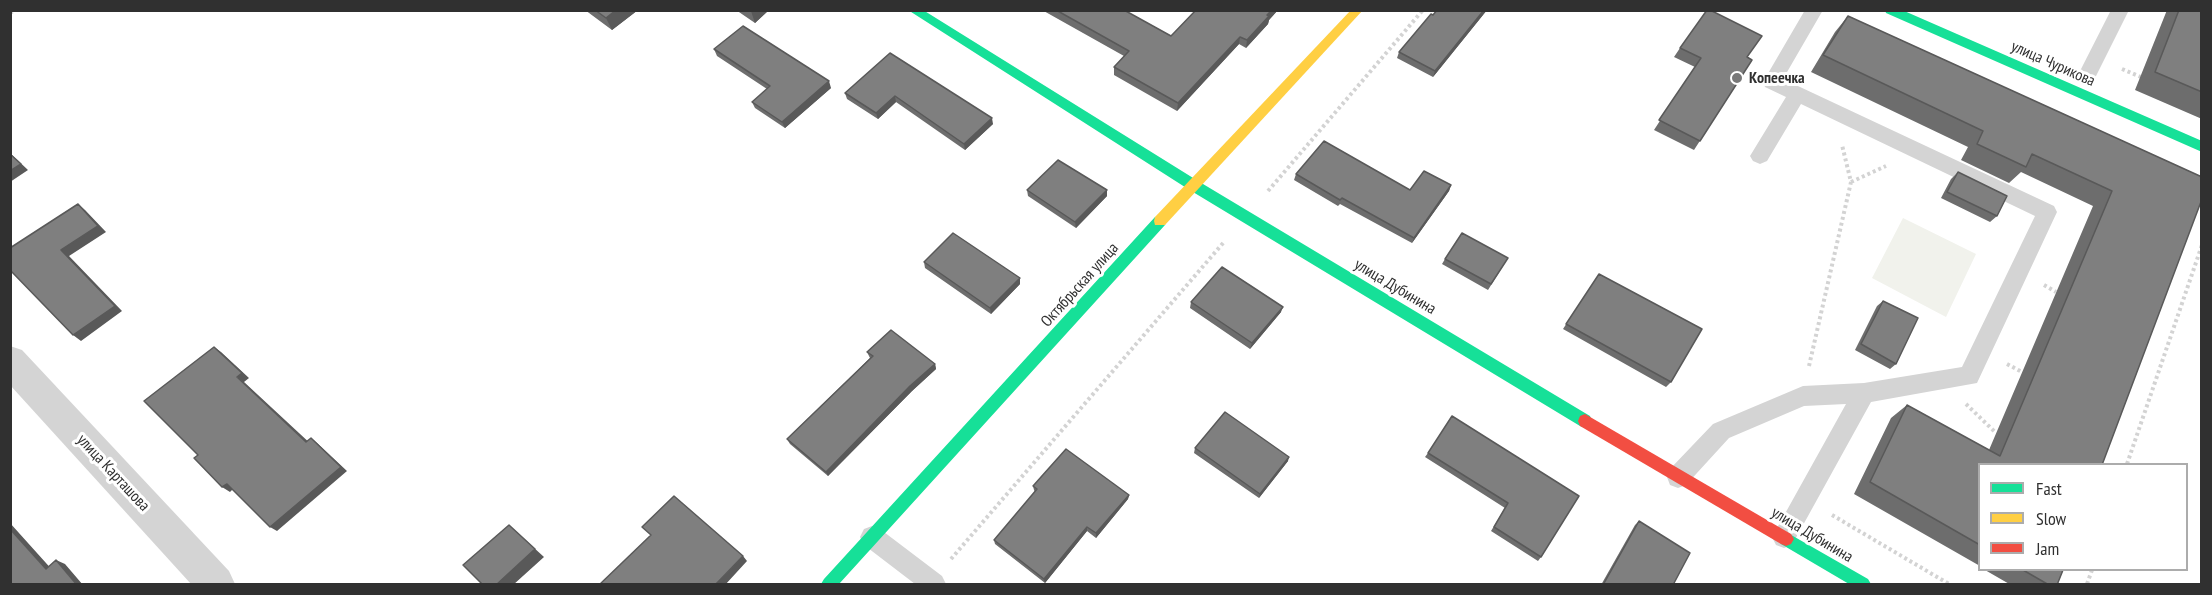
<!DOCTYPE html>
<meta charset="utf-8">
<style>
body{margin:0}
#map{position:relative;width:2212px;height:595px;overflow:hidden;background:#fff;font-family:"PT Sans Narrow",sans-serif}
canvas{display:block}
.frame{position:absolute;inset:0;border:12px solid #303030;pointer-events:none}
.legend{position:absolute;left:1978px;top:463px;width:210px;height:108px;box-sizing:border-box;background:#fff;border:2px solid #acacac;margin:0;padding:8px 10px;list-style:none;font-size:18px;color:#303030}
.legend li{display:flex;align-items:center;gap:12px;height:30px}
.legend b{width:30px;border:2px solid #acacac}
</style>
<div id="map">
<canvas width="2212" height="595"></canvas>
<div class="frame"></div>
<ul class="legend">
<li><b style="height:8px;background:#16e098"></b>Fast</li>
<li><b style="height:8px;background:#ffcf43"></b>Slow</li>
<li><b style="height:8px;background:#f24e42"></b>Jam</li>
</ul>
</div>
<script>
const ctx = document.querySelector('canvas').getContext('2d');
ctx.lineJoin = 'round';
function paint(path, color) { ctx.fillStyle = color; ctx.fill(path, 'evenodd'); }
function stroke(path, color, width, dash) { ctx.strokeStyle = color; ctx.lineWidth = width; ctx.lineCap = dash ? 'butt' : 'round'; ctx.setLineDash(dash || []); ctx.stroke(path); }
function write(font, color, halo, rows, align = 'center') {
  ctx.font = font + ' "PT Sans Narrow",sans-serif'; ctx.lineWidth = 6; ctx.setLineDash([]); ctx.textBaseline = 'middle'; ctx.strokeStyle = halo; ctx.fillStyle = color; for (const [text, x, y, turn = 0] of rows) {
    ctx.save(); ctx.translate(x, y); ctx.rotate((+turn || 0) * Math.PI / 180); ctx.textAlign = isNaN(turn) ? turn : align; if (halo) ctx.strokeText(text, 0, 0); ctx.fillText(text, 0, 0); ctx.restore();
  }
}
paint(new Path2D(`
 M1903,218L1976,254L1946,317L1872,278Z`), '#f1f2ec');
stroke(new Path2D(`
 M10,13L15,10
 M2122,69L2141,77
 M1851,182L1886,166
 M1268,191L1423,10
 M2044,285L2056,292
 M2007,364L2022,372
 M1809,366L1851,182L1842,145
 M1966,404L1996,433
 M2127,464L2202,245
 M1832,515L1949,584
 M951,559L1224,242
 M2087,584L2092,570`), '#d3d3d3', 4, [3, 3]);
paint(new Path2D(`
 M1805,10H1823L1783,79L2054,206L2057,212L1977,383L1871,402L1792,545L1784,548L1776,545L1772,537L1846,404L1804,406L1729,438L1686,485L1678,488L1670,485L1667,477L1670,469L1713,424L1803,386L1864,383L1962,367L2035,216L1801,104L1767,161L1760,164L1753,161L1750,156L1786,97L1765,87L1763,82Z
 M2111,10H2129L2095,78L2088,80L2081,78L2079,73Z
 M872,526L880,529L942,576L946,584H915L864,545L860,537L864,529Z`), '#d4d4d4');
paint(new Path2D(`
 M10,346L22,350L229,571L235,584H191L10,385Z`), '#d4d4d4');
paint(new Path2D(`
 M908,10H923L1198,181L1590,416L1592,421L1590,426L1585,428L1580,426L1188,189Z
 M1885,10H1902L2202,141V152L1886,13Z
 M1160,216L1165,217L1166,221L1165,225L839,584H821L824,579L1155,217Z
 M1786,532L1868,579L1871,584H1849L1781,544L1778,539L1781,534Z`), '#16e098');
paint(new Path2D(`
 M1351,10H1363L1165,225H1155L1154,221L1155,217Z`), '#ffcf43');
paint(new Path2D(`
 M1585,414L1791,534L1794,539L1791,544L1786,546L1781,544L1580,426L1578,421L1580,416Z`), '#f24e42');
paint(new Path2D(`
 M585,10H638L612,30Z
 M736,10H769L755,23Z
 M1042,10H1124L1171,36L1196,10H1278L1269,20L1268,24L1246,48L1239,44L1177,111L1114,75V67L1124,56Z
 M1437,10H1487L1433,77L1397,58L1399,52Z
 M2167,10H2202V119L2135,90Z
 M1848,16L2202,177L2102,465H1980V566L1854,494L1891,418L1907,405L1989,450L2093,206L2021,172L2009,183L1961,160L1968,147L1811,72L1835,32Z
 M1680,48L1747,57L1752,60L1694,150L1654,130L1695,67L1674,57Z
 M714,49L831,88L785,128L755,108L752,102L767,89L717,56Z
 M890,53L993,124L965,150L896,102L878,119L847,99L845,93Z
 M1958,172L1997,216L1990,222L1941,198L1951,179Z
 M1296,174L1410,190L1451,185L1449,191L1412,243L1340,204L1338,206L1294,180Z
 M1027,190L1107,196L1076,228L1028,196Z
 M1445,259L1505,263L1488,290L1442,264Z
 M924,262L1020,284L991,314L925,268Z
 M1599,274L1671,382L1666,387L1563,329Z
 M1883,301L1896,364L1890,369L1855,350L1877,306Z
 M1191,302L1281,312L1250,349L1190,308Z
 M867,352L935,364L936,369L912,391L828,476L790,444L787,439L870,358Z
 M1195,448L1288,461L1259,498L1194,453Z
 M1428,453L1579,496L1541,557L1538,561L1491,531L1505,508L1425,457Z
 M1033,486L1129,495L1128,499L1096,538L1087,531L1045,583L995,544L994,540L1035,492L1034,490Z
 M1639,521L1673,585H1601L1635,525Z
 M1985,570H2063L2057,585H2011Z`), '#6d6d6d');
paint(new Path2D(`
 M616,10H638L612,30L606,18Z
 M769,10L755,23L751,11Z
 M1272,10H1278L1269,20L1268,24L1246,48L1247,40Z
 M1484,10H1487L1433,77L1435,71Z
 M1240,37L1239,44L1177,111L1178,103Z
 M829,81L831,88L785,128L782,122Z
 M895,96L896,102L878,119L876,113Z
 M992,118L993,124L965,150L964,144Z
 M10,153L28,170L10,182Z
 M1451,185L1449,191L1412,243L1414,238Z
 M1107,190V196L1076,228L1075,222Z
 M78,204L85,210L106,232L69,256L122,311L81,341L73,335L61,250Z
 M1020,278V284L991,314L990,308Z
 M1283,307L1281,312L1250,349L1252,343Z
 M214,347L221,352L249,378L244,382L313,446L306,442L237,377Z
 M935,364L936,369L912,391L828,476L826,472L910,386Z
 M311,438L317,443L347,471L277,531L270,527Z
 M1289,457L1288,461L1259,498L1260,494Z
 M227,484L234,488L230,492L222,487Z
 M1129,495L1128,499L1096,538V533Z
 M10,523L55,573L46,569L10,529Z
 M509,525L544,557L513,585H496Z
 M1087,527V531L1045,583L1044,579Z
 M743,556L747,561L725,585H715Z
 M56,560L65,564L83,585H77Z`), '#595959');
const building = new Path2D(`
 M595,10H616L606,18Z
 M1056,10H1124L1171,36L1196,10H1272L1267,15L1269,16L1247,40L1240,37L1178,103L1114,67L1129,51Z
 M1437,10H1484L1435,71L1399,52L1431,14L1433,15Z
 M1707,10H1710L1762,36L1747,57L1752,60L1700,141L1659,120L1701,58L1680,48Z
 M2179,10H2202V92L2155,72Z
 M1848,16L2202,177V199L2102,465H1980V545L1870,482L1907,405L2000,456L2112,191L2032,154L2026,167L1977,144L1983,131L1823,55Z
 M743,26L829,81L782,122L752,102L770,86L714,49Z
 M890,53L992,118L964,144L895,96L876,113L845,93Z
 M1324,141L1410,190L1424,171L1451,185L1414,238L1342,198L1340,200L1296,174Z
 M10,154L21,164L10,171Z
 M1058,160L1107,190L1075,222L1027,190Z
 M1958,172L2007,196L1997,216L1947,192Z
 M78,204L98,226L61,250L115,306L73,335L10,270V248Z
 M953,233L1020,278L990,308L924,262Z
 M1462,233L1508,258L1491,284L1445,259Z
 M1222,267L1283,307L1252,343L1191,302Z
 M1599,274L1702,329L1671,382L1566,324Z
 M1883,301L1918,318L1896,364L1861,344Z
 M891,330L935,364L910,386L826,472L787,439L873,356L867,352Z
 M214,347L242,373L237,377L306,442L311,438L341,467L270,527L227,484L222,487L194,458L198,455L144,401Z
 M1225,412L1289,457L1260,494L1195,448Z
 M1452,416L1579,496L1541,557L1494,527L1508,503L1428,453Z
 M1066,449L1129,495L1096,533L1087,527L1044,579L994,540L1037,489L1033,486Z
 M674,496L743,556L715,585H599L651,535L642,527Z
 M1639,521L1690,553L1673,585H1603Z
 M509,525L535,549L496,585H483L463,565Z
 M10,529L46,569L56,560L77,585H10Z
 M2023,570H2063L2057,585H2049Z`);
paint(building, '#7f7f7f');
stroke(building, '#595959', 1.5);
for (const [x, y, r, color] of [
 [1737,78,6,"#787878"]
]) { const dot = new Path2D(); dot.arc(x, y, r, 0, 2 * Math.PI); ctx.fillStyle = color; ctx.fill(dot); stroke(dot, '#fff', 2); }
write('16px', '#303030', '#fff', [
 ["улица Чурикова",2053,64,24],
 ["Октябрьская улица",1080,285,-48],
 ["улица Дубинина",1395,287,31],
 ["улица Карташова",113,473,47],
 ["улица Дубинина",1812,535,31]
]);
write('bold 16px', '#303030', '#fff', [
 ["Копеечка",1749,78]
], 'left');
</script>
